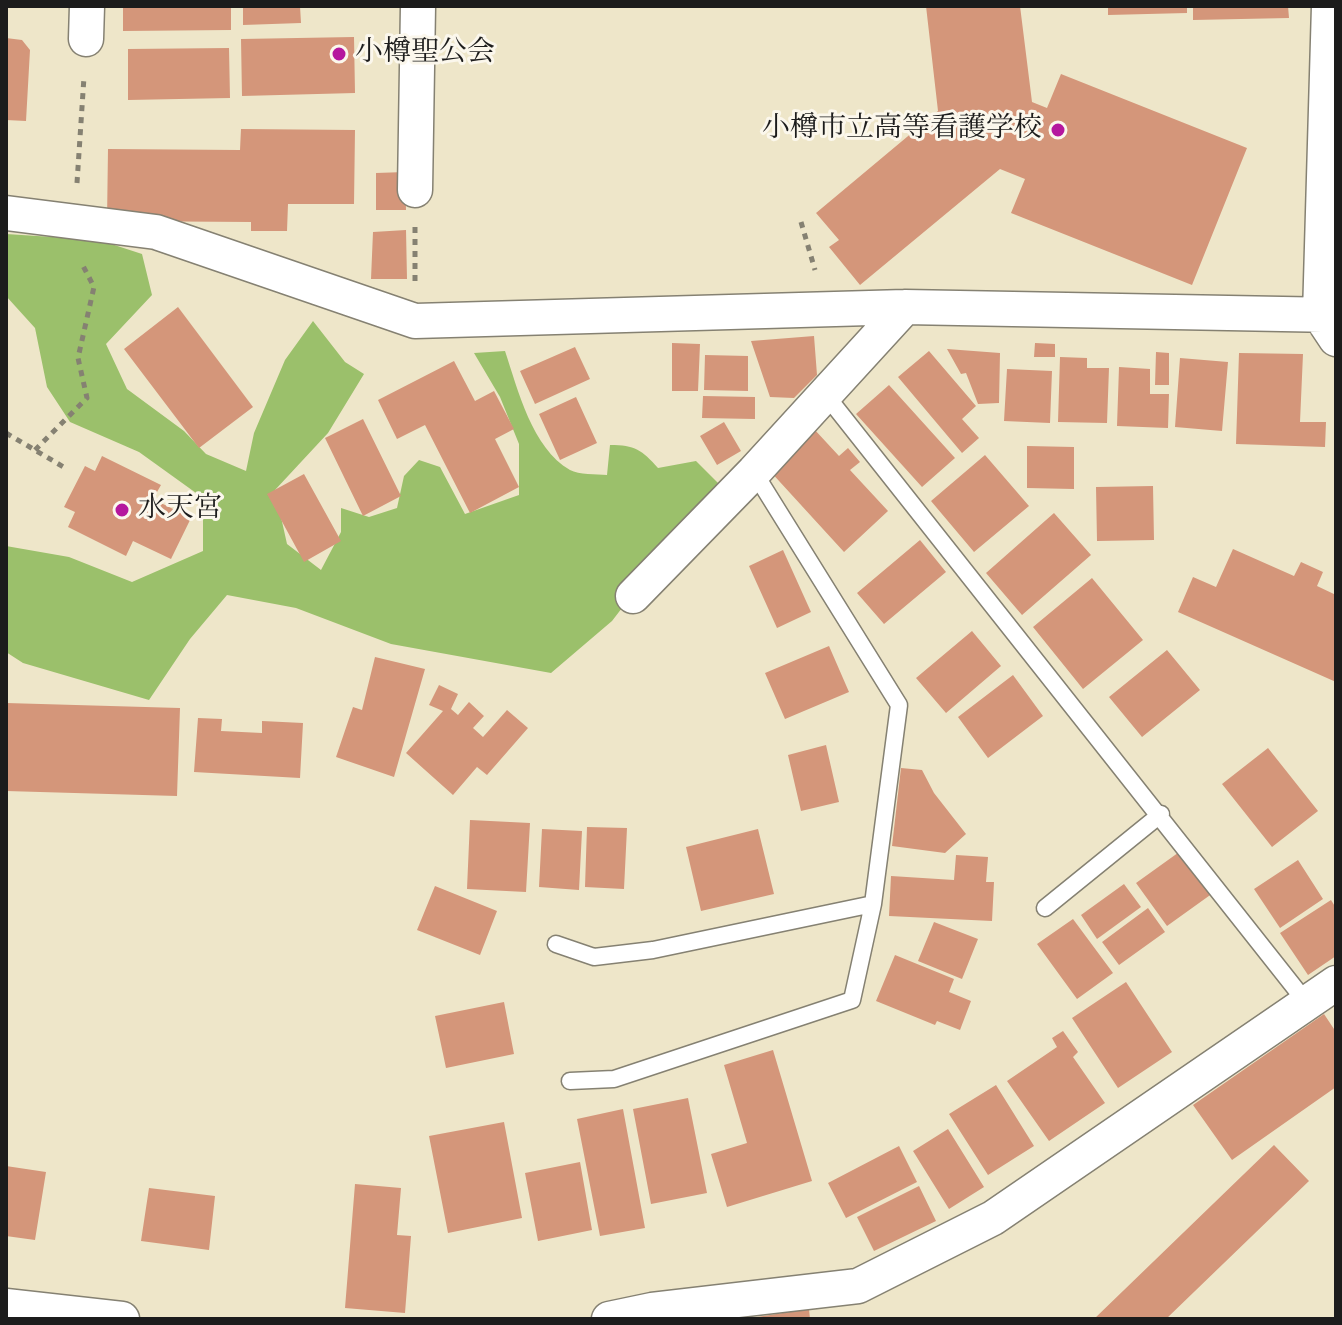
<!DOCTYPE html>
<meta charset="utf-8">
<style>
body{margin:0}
#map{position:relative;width:1342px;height:1325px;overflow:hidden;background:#eee6c9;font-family:"IM FELL English",serif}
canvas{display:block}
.frame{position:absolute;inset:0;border:8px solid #1c1c1c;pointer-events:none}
</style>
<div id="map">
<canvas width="1342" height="1325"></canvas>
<div class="frame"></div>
</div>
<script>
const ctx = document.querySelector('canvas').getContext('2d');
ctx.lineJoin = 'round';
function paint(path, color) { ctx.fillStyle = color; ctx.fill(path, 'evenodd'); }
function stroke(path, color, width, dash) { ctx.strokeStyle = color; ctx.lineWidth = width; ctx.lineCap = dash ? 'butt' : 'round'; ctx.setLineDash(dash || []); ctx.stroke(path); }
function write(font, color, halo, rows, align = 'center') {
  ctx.font = font + ' "IM FELL English","Noto Serif JP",serif'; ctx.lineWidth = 6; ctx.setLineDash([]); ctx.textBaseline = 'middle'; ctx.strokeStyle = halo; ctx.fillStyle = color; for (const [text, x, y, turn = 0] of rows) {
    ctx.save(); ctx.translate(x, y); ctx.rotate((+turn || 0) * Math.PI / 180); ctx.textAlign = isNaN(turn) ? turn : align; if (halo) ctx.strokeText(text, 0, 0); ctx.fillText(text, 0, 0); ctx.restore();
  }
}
paint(new Path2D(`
 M6,234L99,240L142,254L152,295L106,344L127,389L184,431L206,454L246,471L254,433L285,360L313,321L345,362L364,374L328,433L275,490L287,544L321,570L341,532V508L369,517L397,508L404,476L419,460L440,467L465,514L519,495V444L500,397L474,353L505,351C518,390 532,448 570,470C579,475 596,474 607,475L610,445C635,445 642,450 658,468L696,461L718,483L612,621L551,673L391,644L296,608L227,595L190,639L149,700L23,663L6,652V546L69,557L132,582L203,551V498L139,452L70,422L47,387L35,328L6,296Z`), '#9bc06b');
paint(new Path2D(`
 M123,6H231V30L123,31Z
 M254,6H300L301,23L243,25V8Z
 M926,6H1020L1032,102L1047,108L1061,74L1247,148L1192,285L1011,213L1025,179L1000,169L860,285L829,247L839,240L816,213L938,111Z
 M1108,6H1187V13L1108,15Z
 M1193,6H1288L1289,18L1193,20Z
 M354,37L355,93L242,96L241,39Z
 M6,38L22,40L30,50L26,121L6,120Z
 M229,48L230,98L128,100V49Z
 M241,129L355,130L354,204H288L287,231H251V222L107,221L108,149L240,150Z
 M405,172L406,210H376V173Z
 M406,230L407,279H371L373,232Z
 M178,307L253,407L199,448L124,349Z
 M814,336L817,375L794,398L770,397L751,341Z
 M672,343L700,344L698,391H672Z
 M1035,343L1055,344V357H1034Z
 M575,347L590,379L535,404L520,371Z
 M947,349L1000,353L999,403L978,404L966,373L961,374Z
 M929,351L976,406L962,419L979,438L962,453L898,377Z
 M1156,352L1169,353V385H1155Z
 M1239,353L1303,354L1300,422H1326L1325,447L1236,444Z
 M705,355L748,356V391L704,390Z
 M1060,357L1087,358V368H1109L1107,423L1058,422Z
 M1180,358L1228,362L1222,431L1175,427Z
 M454,361L475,401L494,391L514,429L495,439L519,487L470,513L425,425L397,439L378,400Z
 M1119,367L1150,369V394H1169L1168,428L1117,426Z
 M1007,369L1052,371L1050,423L1004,421Z
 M889,385L955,458L922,487L856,414Z
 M703,396L755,397V419L702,418Z
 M576,397L597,443L560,460L539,414Z
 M363,419L401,496L363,516L325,438Z
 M724,422L741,451L717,465L700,436Z
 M814,429L839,456L848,448L860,462L850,470L888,511L844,552L769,470Z
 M1027,446L1074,447V489L1027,488Z
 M985,455L1029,506L974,552L931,501Z
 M102,456L161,485L153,499L191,518L171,559L133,541L126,556L68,527L75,512L64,507L85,466L95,471Z
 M304,474L341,541L304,562L267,494Z
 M1153,486L1154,540L1097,541L1096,487Z
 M1054,513L1091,555L1022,615L986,573Z
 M920,540L946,572L884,624L857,593Z
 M1233,549L1294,576L1301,562L1323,572L1317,586L1336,595V682L1178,612L1193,577L1216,587Z
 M783,550L811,612L777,628L749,566Z
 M1092,578L1143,640L1083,689L1033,627Z
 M972,631L1001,666L946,713L916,678Z
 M829,646L849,692L785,719L765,673Z
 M1167,650L1200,690L1142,737L1109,697Z
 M375,657L425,669L394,777L336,757L353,707L362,710Z
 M1013,675L1043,716L988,758L958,717Z
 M439,685L458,694L451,709L458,715L469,702L484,716L473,728L483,737L507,710L528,728L487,775L477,767L453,795L406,753L443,711L429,705Z
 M6,703L180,708L177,796L6,791Z
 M198,718L222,719L221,731L262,733V721L303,723L300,778L194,772Z
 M826,745L839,802L801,811L788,755Z
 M1268,748L1318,811L1272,847L1222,784Z
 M901,768L922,770L934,793L966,834L945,853L892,846Z
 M470,820L530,823L526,892L467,889Z
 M587,827L627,828L624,889L585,887Z
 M542,829L582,831L579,890L539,887Z
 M758,829L774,894L701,911L686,847Z
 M1182,850L1213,893L1167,926L1136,883Z
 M956,855L988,857L986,882H994L992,921L889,916L891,876L954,880Z
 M1298,860L1323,899L1280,928L1254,889Z
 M1124,884L1141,907L1097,939L1081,915Z
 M435,886L497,911L480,955L417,930Z
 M1331,900L1336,908V956L1308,975L1280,933Z
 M1148,908L1165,932L1119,965L1102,942Z
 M1073,919L1113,973L1077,999L1037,944Z
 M934,922L978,939L962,979L918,961Z
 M895,955L954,979L949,992L971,1001L960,1030L937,1021L935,1025L876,1001Z
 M1126,982L1172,1052L1118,1088L1072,1018Z
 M504,1002L514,1054L446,1068L435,1016Z
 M1324,1014L1336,1032V1087L1232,1160L1193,1105Z
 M1063,1031L1078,1052L1073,1057L1105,1103L1049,1141L1007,1081L1057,1047L1052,1038Z
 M773,1050L812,1181L727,1207L711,1154L747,1143L724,1065Z
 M996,1085L1034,1146L988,1175L949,1114Z
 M688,1098L707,1193L651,1204L633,1109Z
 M623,1109L645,1228L600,1236L577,1119Z
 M504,1122L522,1218L448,1233L429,1136Z
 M948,1129L984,1187L949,1209L913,1151Z
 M1274,1145L1309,1181L1166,1319H1094Z
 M899,1146L917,1182L846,1218L828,1183Z
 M580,1162L592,1230L538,1241L525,1173Z
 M6,1166L46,1172L35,1240L6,1236Z
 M355,1184L401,1188L397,1235L411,1236L405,1313L345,1308Z
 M919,1186L936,1221L874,1251L857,1217Z
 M149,1188L215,1196L209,1250L141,1241Z
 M809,1309L810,1319H757V1317Z`), '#d4967a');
const lane = new Path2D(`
 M825,394L1306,1002
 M1045,908L1161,814
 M556,944L594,957L653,950L873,904
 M570,1081L614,1079L852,1000L873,904L899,705L754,472`);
const street = new Path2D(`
 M1329,6L1320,315L1336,339
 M86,39L87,6
 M415,190L418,6
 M6,213L156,232L415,321L905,307L1336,315
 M633,596L754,472L905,307
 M6,1306L122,1319
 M609,1319L652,1310L858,1286L993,1218L1336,983`);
stroke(lane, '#858172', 19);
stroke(street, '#858172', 37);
stroke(new Path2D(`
 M77,183L84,77
 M801,222L815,270
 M415,227V281
 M6,433L67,469
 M35,450L87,398L78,358L94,287L81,262`), '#858172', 5, [6, 6]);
stroke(lane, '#fff', 16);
stroke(street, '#fff', 34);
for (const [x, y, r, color] of [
 [339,54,8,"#b5179e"],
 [1058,130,8,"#b5179e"],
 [122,510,8,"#b5179e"]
]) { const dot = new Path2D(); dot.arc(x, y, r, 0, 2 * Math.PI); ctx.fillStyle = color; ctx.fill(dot); stroke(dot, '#fbf7ec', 3); }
write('28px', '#1c1c1c', '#fbf7ec', [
 ["小樽聖公会",355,54],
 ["小樽市立高等看護学校",1042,130,"right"],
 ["水天宮",138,510]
], 'left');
</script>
